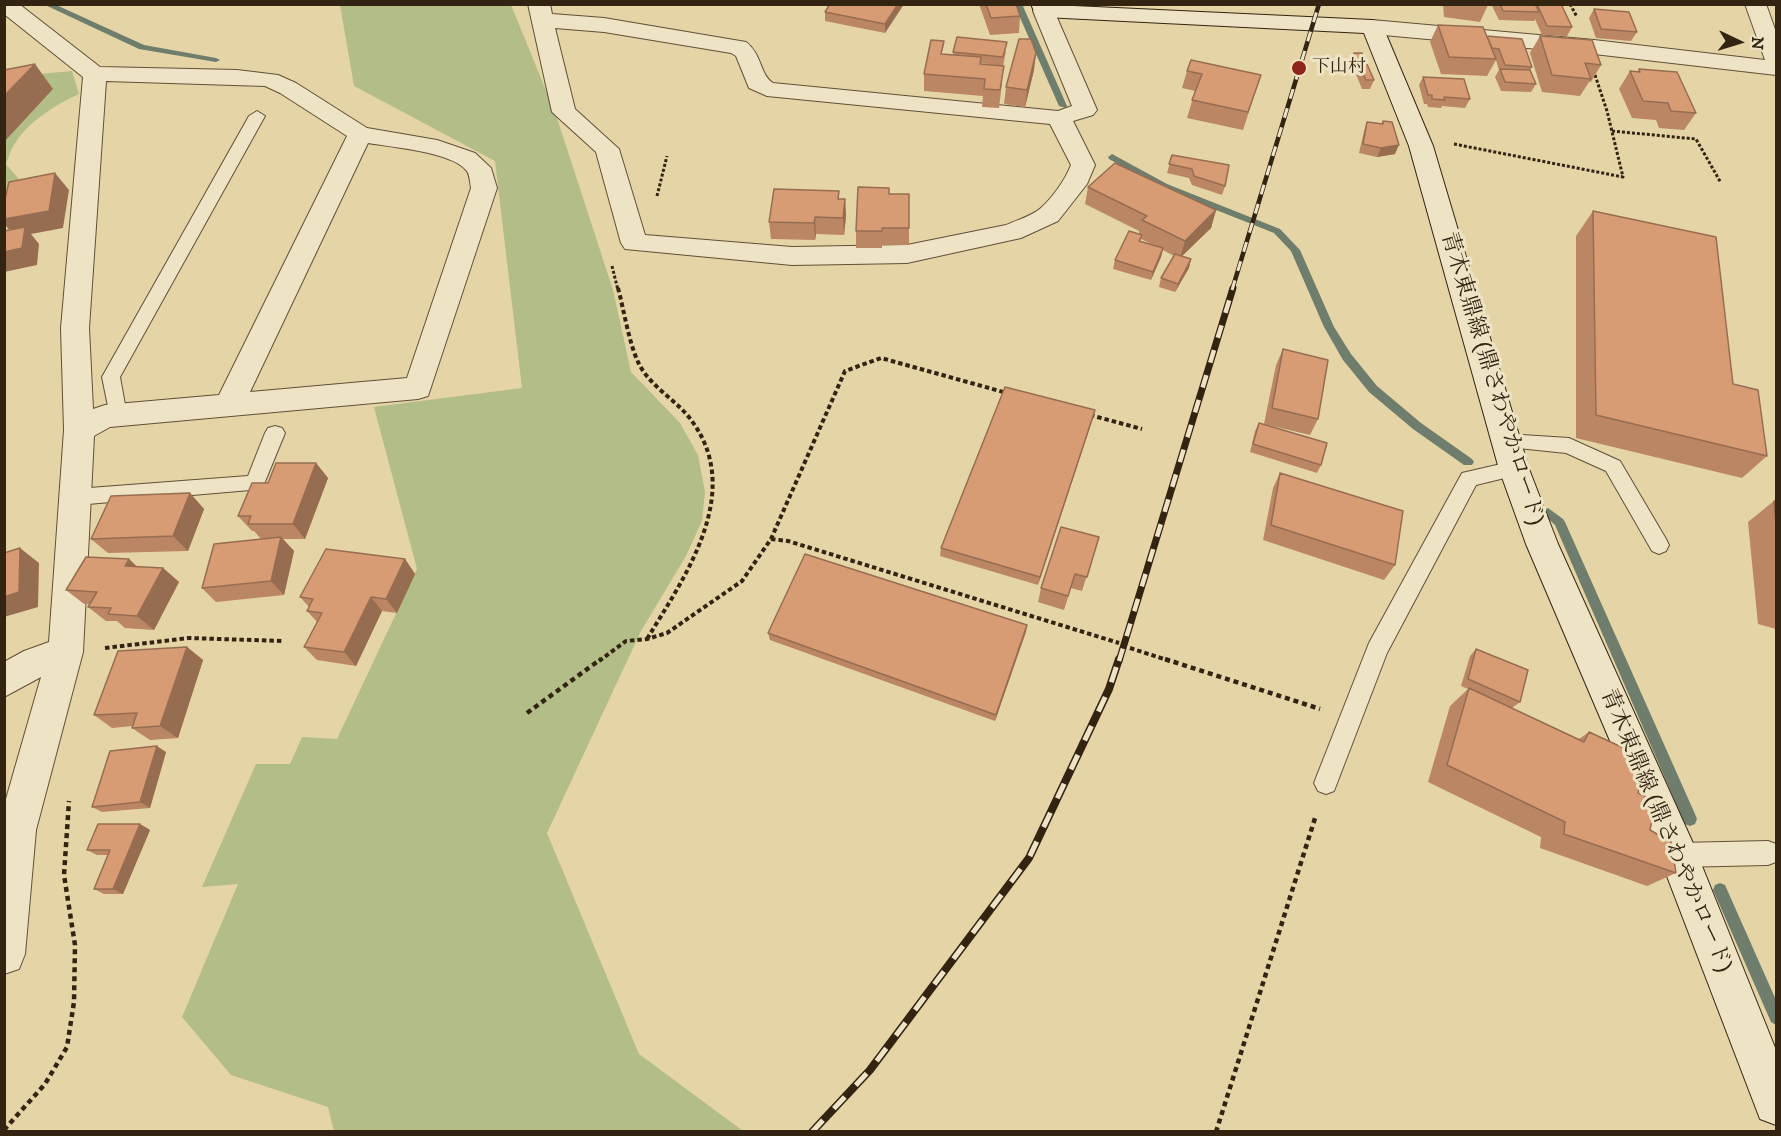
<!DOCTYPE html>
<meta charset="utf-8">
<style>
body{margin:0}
#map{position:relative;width:1781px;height:1136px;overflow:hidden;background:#e5d4a6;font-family:"IM FELL DW Pica",serif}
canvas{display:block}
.frame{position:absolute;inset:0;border:6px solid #332412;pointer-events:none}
.north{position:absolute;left:1709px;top:12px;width:60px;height:60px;-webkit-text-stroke:4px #eee3c5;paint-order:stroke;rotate:94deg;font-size:16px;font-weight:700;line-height:24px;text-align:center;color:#332412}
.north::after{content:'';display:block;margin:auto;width:21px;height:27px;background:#332412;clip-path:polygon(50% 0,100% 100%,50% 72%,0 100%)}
</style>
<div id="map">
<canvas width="1781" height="1136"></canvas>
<div class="frame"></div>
<div class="north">N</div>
</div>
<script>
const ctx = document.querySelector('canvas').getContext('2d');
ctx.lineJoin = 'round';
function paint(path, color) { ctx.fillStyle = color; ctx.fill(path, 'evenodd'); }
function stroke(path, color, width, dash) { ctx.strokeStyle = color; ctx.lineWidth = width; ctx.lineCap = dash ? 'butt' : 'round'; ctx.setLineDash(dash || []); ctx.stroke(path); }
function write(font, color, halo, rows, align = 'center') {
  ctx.font = font + ' "IM FELL DW Pica","Noto Serif JP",serif'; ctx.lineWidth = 6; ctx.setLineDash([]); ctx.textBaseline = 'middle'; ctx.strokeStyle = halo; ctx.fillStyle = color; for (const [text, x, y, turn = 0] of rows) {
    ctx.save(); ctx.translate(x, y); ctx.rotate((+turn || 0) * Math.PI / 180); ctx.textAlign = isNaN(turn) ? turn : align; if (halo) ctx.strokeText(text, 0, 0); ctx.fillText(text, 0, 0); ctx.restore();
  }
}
paint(new Path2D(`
 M340,5H511L556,115L613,290L631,372L680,423L698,455L705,492L702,521L686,556L641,631L547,833L639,1054L743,1131H334L328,1107L231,1075L182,1017L238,884L202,887L256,764H290L302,737L337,739L417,569L374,407L522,388L495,161L354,86Z
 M72,71L79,94C57,104 29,121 16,142C11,148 9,157 6,164L23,184L5,211V77Z`), '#b2bd88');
paint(new Path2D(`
 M43,4H54L144,45L216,58L220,60L216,62L139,49Z
 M1014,4H1022L1067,106L1066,108L1059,106Z
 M1112,154L1167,184L1280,229L1300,250L1334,327L1351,354L1377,386L1421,423L1472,459L1474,462L1472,465H1464L1413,429L1369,392L1343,360L1324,327L1291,251L1274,233L1161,188L1109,159L1108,157Z
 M1548,508L1563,519L1565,522L1695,814L1697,819L1695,824L1690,826L1685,824L1555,525L1542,513L1544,510Z
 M1720,883L1725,885L1776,1000V1025L1771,1022L1713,890L1715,885Z`), '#6e7d6c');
const service = new Path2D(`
 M257,111L265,116L120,377L127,416L125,421L118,423L111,421L102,377L249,116Z
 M275,426L282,428L285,433L262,489L76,505L69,503L66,497L69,491L76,489L248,476L265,433L268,428Z
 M1506,434L1569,438L1620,461L1666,539L1669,545L1666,551L1659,554L1652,551L1606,471L1566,453L1499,446L1496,441L1499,436Z
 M1514,461L1521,464L1524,469L1521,474L1476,485L1387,653L1334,791L1326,794L1318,791L1314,783L1369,643L1462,473Z
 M1768,841L1776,844V862L1768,865L1678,867L1669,864L1666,855L1669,846L1678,843Z`);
const minor = new Path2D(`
 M4,4H19L100,67L237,70L278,75L296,83L367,128L437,140L475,153L491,168L497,188L428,396L418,399L110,427L94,436L83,652L36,830L25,954L19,969L4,974V806L41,677L4,697V662L24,651L49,642L64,430L61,328L83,77L4,14ZM106,81L265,86L280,93L347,136L219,395L105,405L93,409L89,328ZM368,143C391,147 451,152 466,170C470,174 470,183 471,188L407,378L250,392Z
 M528,4H550L552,14L604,18L746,42C762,54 760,75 773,83L1058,111L1072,106L1033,11L1036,6L1044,5L1052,6L1097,110L1093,115L1073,121L1095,165L1087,184L1058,221L1021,238L907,263L792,265L625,249L621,243L596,152L552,112ZM555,28L604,32L731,53L736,56L749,88L767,96L1050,124L1071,165C1065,180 1053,197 1041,208C1032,216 1017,220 1006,225L907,245L792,247L645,235L619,149L575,109Z
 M1745,4H1766L1776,32V75L1594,54L1372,34L1364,32L1361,27L1364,22L1372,20L1594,40L1765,60Z`);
const secondary = new Path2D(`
 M1031,4L1372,20L1380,22L1383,27L1433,146L1529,469L1558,544L1692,841L1776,1050V1125L1760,1119L1660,858L1526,544L1499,469L1409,146L1364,33L1044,17L1036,16Z`);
stroke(service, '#605037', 2);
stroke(minor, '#605037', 2);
stroke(secondary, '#332412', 2);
stroke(new Path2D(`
 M1570,4L1577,17
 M1612,131L1696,139L1721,183
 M1454,144L1623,177L1607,111L1595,75
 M657,196L667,156
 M612,266L618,290`), '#332412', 3, [3, 2]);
stroke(new Path2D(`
 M618,288C624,310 629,344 639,364C651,388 679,401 694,424C743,495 684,578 647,639
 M1090,415L1142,429
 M771,539L788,541L1119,643
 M105,648L189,638L282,641
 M1130,648L1170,661
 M599,661L626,641L647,639L667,633L742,581L771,539L845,371L881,358L1007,393`), '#332412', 4, [4.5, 3]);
stroke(new Path2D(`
 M1165,659L1320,709
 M527,713L601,659
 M4,1130L45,1084L67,1047L74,1002L75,945L64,875L69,801
 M1216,1132L1316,815`), '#332412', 4.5, [5, 4]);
paint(service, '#eee3c5');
paint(minor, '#eee3c5');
paint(secondary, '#eee3c5');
const railFar2 = new Path2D(`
 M1232,290L1319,4`);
const railFar1 = new Path2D(`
 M1119,661L1233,288`);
const rail = new Path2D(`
 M812,1132L870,1070L1029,858L1109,689L1119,659`);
stroke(railFar2, '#332412', 4.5);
stroke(railFar1, '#332412', 7);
stroke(rail, '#332412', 8);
stroke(railFar2, '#eee3c5', 3, [10]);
stroke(railFar1, '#eee3c5', 4.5, [13]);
stroke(rail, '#eee3c5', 5, [16]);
paint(new Path2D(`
 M904,4L885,33L825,21V12Z
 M979,4H1016L1020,16L1019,33L990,35Z
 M1443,4H1488V5L1480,22L1444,17Z
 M1491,4H1561L1572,27L1567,36L1542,35L1535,19L1534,21L1499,20Z
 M1594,9L1637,32L1631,41L1596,38L1589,18Z
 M1438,25L1487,36L1532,67L1530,71L1536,84L1531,92L1501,91L1495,77L1499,70L1496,60L1487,76L1441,74L1430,42Z
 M1540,36L1601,65L1591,82H1589L1580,96L1542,92L1530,53Z
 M1006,51L1003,66L981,63L1002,83L999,108L982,107L983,96L924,91V74L943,55H953V52Z
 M1354,53L1374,80L1370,89H1362L1351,62Z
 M1639,69L1696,113L1684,130L1659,128L1656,120L1632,118L1619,89L1630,71L1637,72Z
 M1034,70L1025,107L1004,104L1006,87Z
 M1187,71L1261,75L1243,130L1187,118L1195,91L1182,88Z
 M1423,77L1470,99L1465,108L1442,106L1441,108L1428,107L1427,104H1424L1419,85Z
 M1383,121L1395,154L1377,157L1359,153L1364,131L1367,122L1381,124Z
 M1172,155L1225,186L1222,195L1192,185L1189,178L1167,173Z
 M1088,187L1216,210L1211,228L1182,256L1191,259L1189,268L1175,292L1159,287L1161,278L1174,256L1163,250L1161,257L1151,280L1113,269L1115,260L1139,234V231L1085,204ZM1141,239L1155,246L1140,242Z
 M839,191V199H845L846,216L844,235L816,234L815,240L771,239L769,222Z
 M889,194H909V245H882V248H856V231Z
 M1593,211L1733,384L1767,456L1742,478L1576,438V236Z
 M1283,349L1318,419L1310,435L1264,424L1276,365Z
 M1095,410L1038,585L940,556L941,548Z
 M1259,423L1321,465L1317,473L1250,452L1255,431Z
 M316,463L328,478L305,539H283L294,551L284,595L216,602L202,588L261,539L254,531H252L238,516L268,483Z
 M1280,473L1395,565L1384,580L1263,540L1273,488Z
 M190,493L204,509L188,551L108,553L91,539Z
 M1774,501H1776V629L1758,624L1748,522Z
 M1099,537L1082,591L1071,588L1064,610L1038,602L1041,588Z
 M405,559L415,574L397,613L382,611L356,666L317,660L304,647L317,622L307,611L309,607L300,597Z
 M137,567L163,568L179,582L154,630L125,628L117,621H106L88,607L90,604H84L66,590Z
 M1027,625L995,721L770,640L768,633Z
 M187,647L203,660L178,738L150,740L132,728V726L112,728L94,715Z
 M1476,649L1520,702L1512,708L1579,739L1589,732L1627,762L1638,793L1650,830L1676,873L1647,886L1540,848L1541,837L1428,782L1450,706L1468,689L1461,686L1470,656Z
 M166,752L150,808L102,812L92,807Z
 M140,824L150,830L123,894H104L94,889L108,855H97L87,850Z`), '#ba8664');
paint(new Path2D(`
 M898,4H904L885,33V24Z
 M1036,53L1034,70L1025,107L1027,90Z
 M35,64L53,89L4,142V96Z
 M1399,145L1395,154L1377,157L1381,148Z
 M55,173L69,190L63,228L31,234L39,244L37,265L4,272V252L16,237L4,224V219Z
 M845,199L846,216L844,235L843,218Z
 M1216,210L1211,228L1180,258L1185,241Z
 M815,217L816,234L815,240L814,223Z
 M1163,248L1161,257L1151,280L1153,272Z
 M1191,259L1189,268L1175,292L1178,284Z
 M1095,410L1093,418L1038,585L1040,577Z
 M316,463L328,478L305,539L293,524Z
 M190,493L204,509L188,551L173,536Z
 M281,537L294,551L284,595L271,581Z
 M20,548L39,563L38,607L4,617V597Z
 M129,559L145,574L125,566Z
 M405,559L415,574L397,613L386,599Z
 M163,568L179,582L154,630L137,616Z
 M371,597L382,611L356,666L344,652Z
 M1027,625L1026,632L995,721L996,715Z
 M187,647L203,660L178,738L160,726Z
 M157,746L166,752L150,808L140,802Z
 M140,824L150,830L123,894L113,889Z`), '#976d51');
const building = new Path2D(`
 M830,4H898L885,24L825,12Z
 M986,4H1016L1020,16L991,18Z
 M1500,4H1535L1539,12L1503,11Z
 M1537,4H1561L1572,27L1547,26Z
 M1594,9L1629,12L1637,32L1601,29Z
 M1438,25L1483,27L1496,59L1449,57Z
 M1487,36L1522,39L1532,67L1505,65L1499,49L1492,48Z
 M1540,36L1592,40L1601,65L1585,63L1591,79L1552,75Z
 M957,37L1007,42L1003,57L953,52Z
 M1019,39H1031L1036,53L1027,90L1006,87Z
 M931,40L944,41L941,54L981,57L980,64L1004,66L1000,90L984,89L985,79L924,74Z
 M1354,53H1362L1374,80H1366Z
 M1191,60L1261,75L1248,112L1192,100L1202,74L1187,71Z
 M35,64L4,96V70Z
 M1500,69L1530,70L1536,84L1505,82Z
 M1639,69L1677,72L1696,113L1671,111L1668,103L1643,101L1630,71L1640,72Z
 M1423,77L1464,79L1470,99L1444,97L1445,100L1432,99V95H1428Z
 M1383,121L1392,122L1399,145L1381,148L1363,144L1367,122L1383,124Z
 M1172,155L1229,165L1225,186L1194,176L1192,169L1169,164Z
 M1115,163L1216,210L1185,241L1142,220L1147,216L1088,187Z
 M55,173L49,211L4,219V203L9,182Z
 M858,187L889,188V194H909V228H882V231H856Z
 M774,189L839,191L838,199H845L843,218L815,217L814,223L769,222Z
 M1593,211L1716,237L1733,384L1758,390L1767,456L1596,415Z
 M25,227L22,248L4,252V231Z
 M1129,231L1142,235L1139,241L1163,248L1153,272L1115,260Z
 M1175,254L1191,259L1178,284L1161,278Z
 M1283,349L1328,360L1318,419L1272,408Z
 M1005,387L1095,410L1040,577L941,548Z
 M1259,423L1327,443L1321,465L1253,444Z
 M276,463H316L293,524H248L251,516H238L252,483H268Z
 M1280,473L1403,511L1395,565L1271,525Z
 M190,493L173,536L91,539L111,496Z
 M1774,501H1776V525Z
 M1061,527L1099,537L1087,577L1075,574L1068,596L1041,588Z
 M281,537L271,581L202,588L214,544Z
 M20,548L19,592L4,597V553Z
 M326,549L405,559L386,599L371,597L344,652L304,647L322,613L307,611L313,599L300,597Z
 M805,554L1027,625L996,715L768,633Z
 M86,557L129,559L125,566L163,568L137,616L108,614L111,608L88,607L97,592L66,590Z
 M187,647L160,726L132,728L137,713L94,715L118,651Z
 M1476,649L1528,670L1520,702L1468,679Z
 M1469,688L1584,742L1589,732L1628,750L1627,762L1643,770L1638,793L1656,801L1650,830L1671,842L1676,873L1564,834L1565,822L1447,765Z
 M157,746L140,802L92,807L110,751Z
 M98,824H140L113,889H94L110,850H87Z`);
paint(building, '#d89c74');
stroke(building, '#976d51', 1.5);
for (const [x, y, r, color] of [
 [1299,68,8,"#8f2418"]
]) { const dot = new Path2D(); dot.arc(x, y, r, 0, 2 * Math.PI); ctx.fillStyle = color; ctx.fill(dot); stroke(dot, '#eee3c5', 2); }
write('18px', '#332412', '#eee3c5', [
 ["下山村",1312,68]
], 'left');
write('22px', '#332412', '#eee3c5', [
 ["青木東鼎線 (鼎さわやかロード)",1491,379,73],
 ["青木東鼎線 (鼎さわやかロード)",1665,831,67]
]);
</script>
